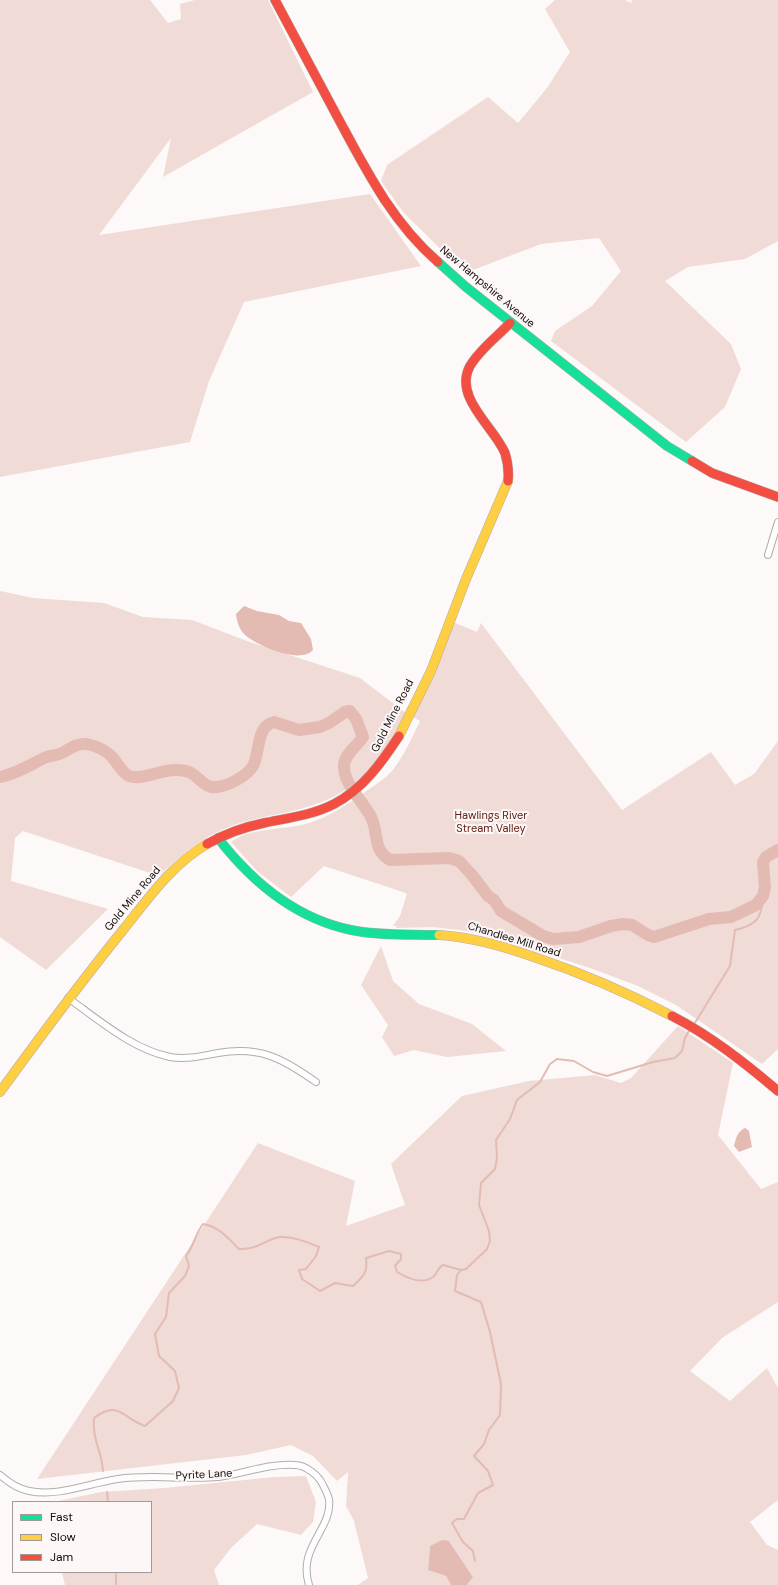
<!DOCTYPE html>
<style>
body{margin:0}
#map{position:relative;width:778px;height:1585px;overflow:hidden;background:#fcf9f8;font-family:"DM Sans",sans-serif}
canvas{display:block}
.legend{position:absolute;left:12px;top:1501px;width:140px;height:72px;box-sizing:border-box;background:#fdf8f7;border:1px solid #9f9a98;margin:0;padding:5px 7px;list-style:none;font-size:12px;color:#130c0a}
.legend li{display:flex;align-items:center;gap:8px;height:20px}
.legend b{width:20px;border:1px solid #9f9a98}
</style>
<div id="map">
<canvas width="778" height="1585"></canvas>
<ul class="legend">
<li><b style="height:5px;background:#16e098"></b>Fast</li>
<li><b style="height:5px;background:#ffcf43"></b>Slow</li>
<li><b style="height:5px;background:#f24e42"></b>Jam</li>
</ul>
</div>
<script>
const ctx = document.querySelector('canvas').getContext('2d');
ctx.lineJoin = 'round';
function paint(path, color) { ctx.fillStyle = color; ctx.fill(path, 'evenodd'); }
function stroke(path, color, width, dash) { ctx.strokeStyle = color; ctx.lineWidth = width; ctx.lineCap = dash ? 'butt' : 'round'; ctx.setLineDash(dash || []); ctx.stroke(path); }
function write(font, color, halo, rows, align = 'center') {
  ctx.font = font + ' "DM Sans",sans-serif'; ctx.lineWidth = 4; ctx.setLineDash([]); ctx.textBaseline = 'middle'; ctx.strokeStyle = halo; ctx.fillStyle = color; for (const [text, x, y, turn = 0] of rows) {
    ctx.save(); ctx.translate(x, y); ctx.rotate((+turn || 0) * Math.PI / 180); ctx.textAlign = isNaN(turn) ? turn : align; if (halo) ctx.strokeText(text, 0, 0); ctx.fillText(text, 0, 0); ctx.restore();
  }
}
paint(new Path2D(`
 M0,0H150L168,23L181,19L180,4L195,0H268L313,92L163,177L171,138L99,235L370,194L421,266L244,302L209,381L190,442L0,477Z
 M555,0H625L631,3L632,0H778V241L745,259L688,267L665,281L731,344L741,369L725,407L686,442L551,341L555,331L592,306L621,271L599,238L541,244L465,273L403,212L381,181L387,165L488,97L518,123L547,88L570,52L545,9Z
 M0,591L33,598L104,603L143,617L192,620L247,641L360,678L406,713C392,738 379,764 356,782C321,811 282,811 240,823C208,833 182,853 159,876L23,831L15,838L11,881L108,909L46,970L0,937Z
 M453,622L477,632L481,623L622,810L711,752L735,785L754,774L778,741V1049L762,1064L676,1005L638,986L590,968L493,937L467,931L433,927L396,928L397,926H393L400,916L407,894L403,892L324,866L291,897L257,871L231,842C248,829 276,830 296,826C324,821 345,806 368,790C376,784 385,779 392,771C404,756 412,738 420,721L413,717Z
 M381,946L393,981L419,1004L472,1024L506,1051L447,1057L414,1050L394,1056L382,1037L388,1025L361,985Z
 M678,1026L733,1063L718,1135L761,1189L778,1182V1302L722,1338L690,1371L730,1401L767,1368L778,1388V1500L750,1522L767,1545L778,1550V1585H467L473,1577L449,1541L430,1546L428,1570L446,1576L451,1585H358L368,1578L354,1521L346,1506L348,1472L337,1481L313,1456L291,1445L246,1455L37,1479L258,1143L355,1181L346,1226L405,1205L391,1164L462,1096L529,1081L595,1075L621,1083L631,1078Z
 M306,1476L316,1502L313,1522L301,1535L257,1524L231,1548L214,1570L219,1585H65L62,1572H151V1502H54L101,1492L164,1488L275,1477Z`), '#f0dbd7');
paint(new Path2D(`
 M244,606L257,611L279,615L289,621L301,623L311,639L313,650C300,665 255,645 244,634C239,628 237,622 236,614Z
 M745,1128L749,1131L752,1147L739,1152L734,1146C736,1138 737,1132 745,1128Z
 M442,1540L449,1541L473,1577L467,1585H451L446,1576L428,1570L430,1546Z`), '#e3bbb3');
stroke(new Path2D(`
 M693,1026L730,966L735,930C757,925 762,918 763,896
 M461,1270L457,1275L455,1291L481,1302L490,1332L501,1384L500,1415L489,1430L484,1444L474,1456L488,1471L493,1485L478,1493L464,1519H457L452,1523L463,1542L473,1551L475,1561
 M103,1471C102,1451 92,1440 94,1418C119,1399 123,1419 145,1426L173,1401L179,1388L175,1371L159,1356L155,1334L166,1317L169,1293L185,1276L189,1266L186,1256C194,1246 195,1234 203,1224C218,1226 228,1238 239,1249C259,1250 265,1239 280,1237C293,1236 307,1242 319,1247L316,1256L306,1269L299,1270L302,1279L320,1291L335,1283L353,1286C364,1276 368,1272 366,1258L389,1251L401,1254V1259L395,1266L397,1272C407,1278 422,1285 433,1277C438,1273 438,1267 443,1265L461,1270L466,1269L487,1249L490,1241L489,1231L479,1205L481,1183L495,1169L497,1158L496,1140L510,1119L517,1100L540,1082L550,1064L557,1059L574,1061L593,1072L607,1076L653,1062L675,1058L682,1051L685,1038L690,1029
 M107,1492L108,1502
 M116,1572V1585`), '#e3bbb3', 2);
stroke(new Path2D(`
 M0,777C16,774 30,765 44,758C50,755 56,756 62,753C70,749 76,743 87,744C96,746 107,751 113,758C118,764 122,773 129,776C144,782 167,764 189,772C199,776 204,789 217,787C228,786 247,776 253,766C260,753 256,726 274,722L299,730L320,727L329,723L345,712L350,711L356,719L363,737C357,746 345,754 344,765C343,784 363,801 371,817C379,832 372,850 390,860L449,858L459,861L472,875L488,896L494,900L501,911L543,936L553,939L579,937L611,926L623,924L632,925L648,935L654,937L709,919L731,917L756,905L763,896L765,887L763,862L766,857L778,850`), '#e3bbb3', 12);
const street = new Path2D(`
 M768,555L778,522
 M68,998C99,1020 132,1049 170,1057C186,1060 202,1056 218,1053C260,1046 282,1058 316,1082
 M0,1475C8,1482 19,1489 29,1491C59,1497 89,1483 118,1479C151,1474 185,1480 218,1477C243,1474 269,1463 295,1465C306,1465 319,1476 323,1485C325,1489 328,1495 329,1499C333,1529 297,1547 309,1585`);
const fast = new Path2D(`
 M438,262L466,287L667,446L692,461
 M218,838C252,882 294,918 351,930C380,936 410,934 439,935`);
const slow = new Path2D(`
 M399,736L431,671L466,579L508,481
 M439,935C472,937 503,946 534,957C582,973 628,993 672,1016
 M0,1092C40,1037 80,983 123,930C148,899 171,865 207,844`);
const jam = new Path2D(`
 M275,0C296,39 317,79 338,118C366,170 392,222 438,262
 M692,461L712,473L778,497
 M508,481C509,471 508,463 505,453C494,427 453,397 470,366C480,349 497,337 510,323
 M207,844C225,834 244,827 264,823C288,818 313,815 334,804C363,789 382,762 399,736
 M672,1016C711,1036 745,1063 778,1091`);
stroke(street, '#b2adac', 8);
stroke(fast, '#b2adac', 10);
stroke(slow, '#b2adac', 10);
stroke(jam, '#b2adac', 10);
stroke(street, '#fffefe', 6);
stroke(fast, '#16e098', 9);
stroke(slow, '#ffcf43', 9);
stroke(jam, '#f24e42', 9);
write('11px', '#130c0a', '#fdf8f7', [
 ["New Hampshire Avenue",487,287,40],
 ["Gold Mine Road",393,716,-63],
 ["Gold Mine Road",133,899,-50],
 ["Chandlee Mill Road",514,940,17],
 ["Pyrite Lane",204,1475,-3]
]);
write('11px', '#622015', '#fdf8f7', [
 ["Hawlings River",491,816],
 ["Stream Valley",491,829]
]);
</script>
